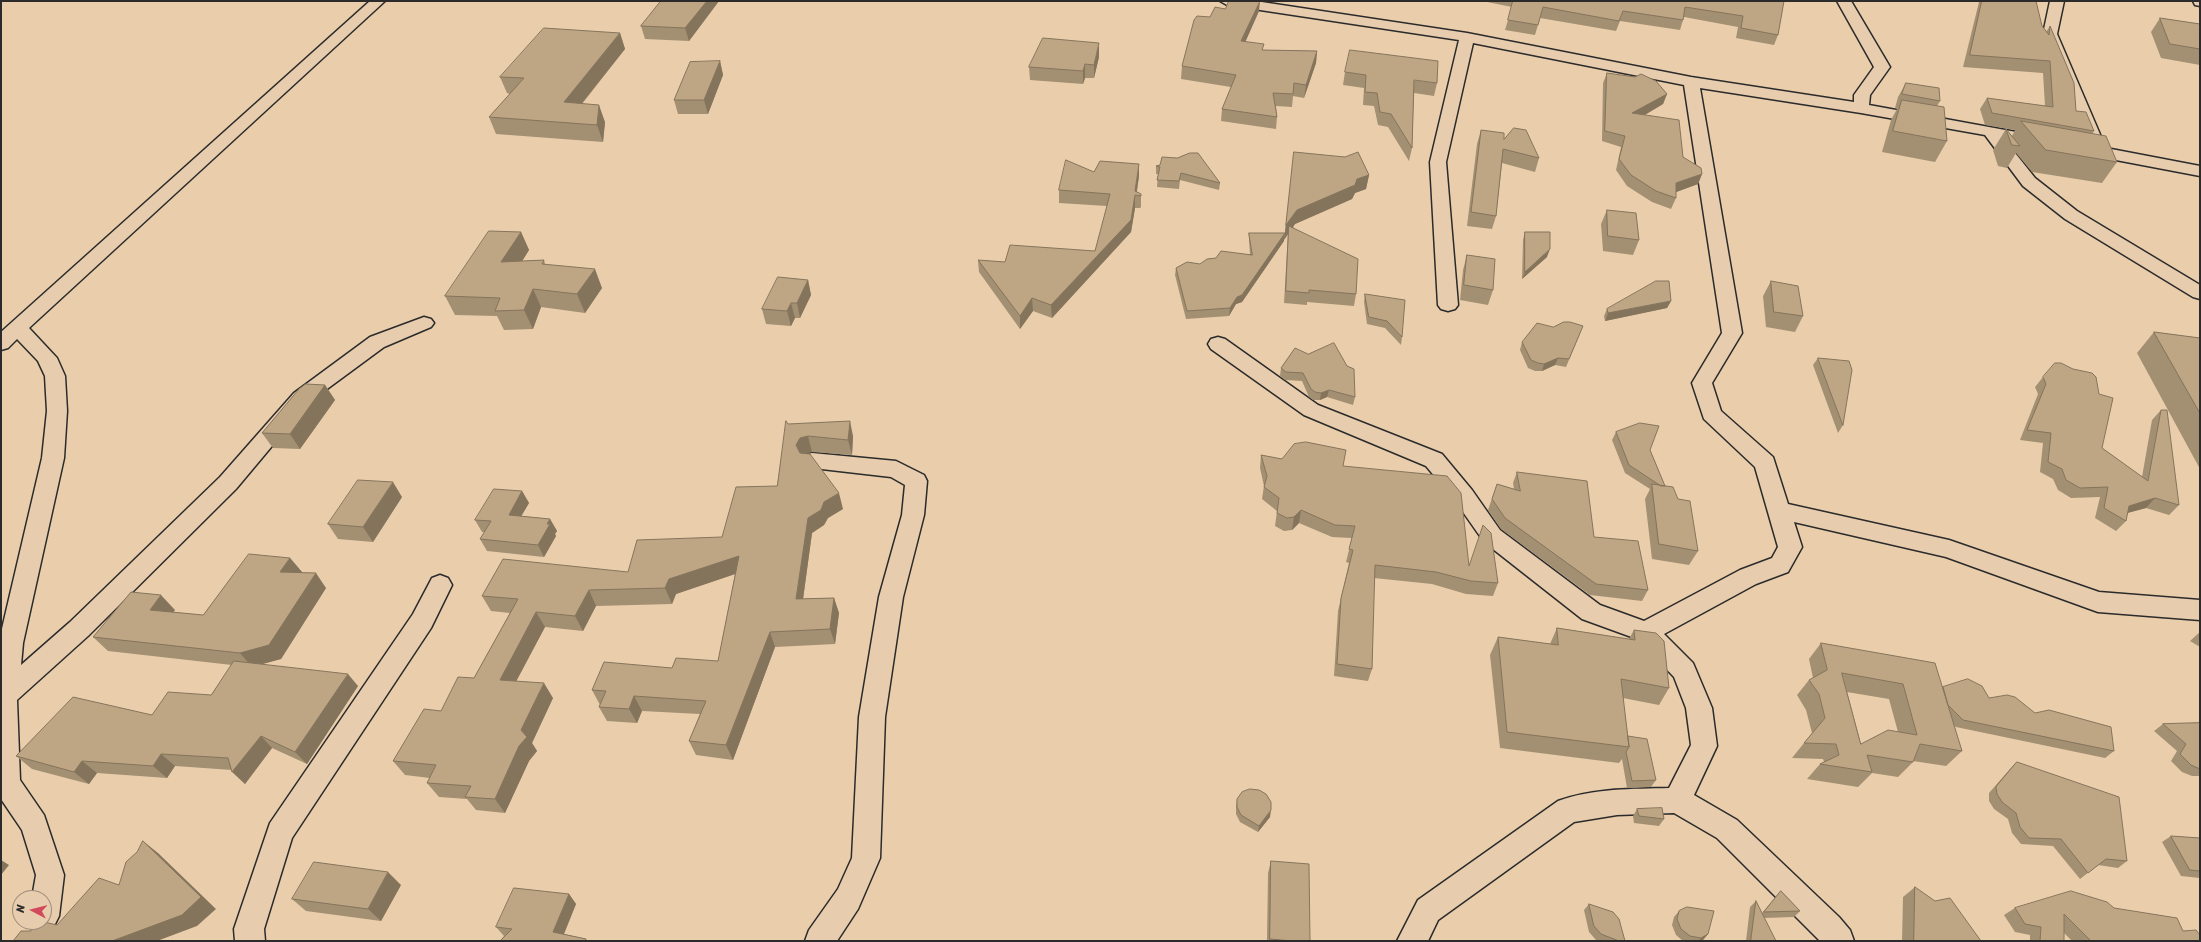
<!DOCTYPE html>
<style>
body{margin:0}
#map{position:relative;width:2201px;height:942px;overflow:hidden;background:#eaceab;font-family:Sriracha,sans-serif}
canvas{display:block}
.frame{position:absolute;inset:0;border:2px solid #2b2b2b;pointer-events:none}
.north{position:absolute;left:12px;top:890px;width:40px;height:40px;box-sizing:border-box;background:#e7ccae;border:1px solid #9c8c7a;border-radius:50%;rotate:277deg;font-size:11px;font-weight:700;line-height:16px;text-align:center;color:#2b2b2b}
.north::after{content:'';display:block;margin:auto;width:14px;height:18px;background:#d1495b;clip-path:polygon(50% 0,100% 100%,50% 72%,0 100%)}
</style>
<div id="map">
<canvas width="2201" height="942"></canvas>
<div class="frame"></div>
<div class="north">N</div>
</div>
<script>
const ctx = document.querySelector('canvas').getContext('2d');
ctx.lineJoin = 'round';
function stroke(path, color, width, dash) { ctx.strokeStyle = color; ctx.lineWidth = width; ctx.lineCap = dash ? 'butt' : 'round'; ctx.setLineDash(dash || []); ctx.stroke(path); }
function paint(path, color) { ctx.fillStyle = color; ctx.fill(path, 'evenodd'); }
const minor = new Path2D(`
 M370,1H385L29,328L57,358L65,376L67,411L64,458L23,643L21,665L70,622L220,477L294,393L370,337L424,317L431,319L434,323L431,327L384,347L308,403L236,489L88,636L17,700L20,780L44,815L64,875L59,916L54,926L44,930L34,926L32,922H44V898H32L36,875L22,830L1,799V633L42,458L47,411L45,376L38,361L17,339L8,348L1,350V332Z
 M1220,1H1255L1467,33L1691,77L1854,102V95L1874,67L1837,1H1851L1890,67L1870,95L1869,105L2038,136L2040,139L2038,142L2032,144L2004,139L2035,178L2077,211L2200,285V299L2193,297L2065,219L2023,186L1985,135L1861,113L1700,88L1742,333L1712,383L1721,411L1773,457L1788,504L1949,540L2099,592L2200,600V620L2098,612L1946,557L1794,522L1802,547L1788,572L1756,584L1664,634L1693,663L1712,708L1717,746L1694,795L1737,820L1839,917L1850,930L1854,941H1820L1717,838L1674,813L1617,815L1574,822L1438,920L1428,941H1397L1418,900L1558,801C1593,788 1633,789 1669,788L1691,745L1686,708L1674,677L1637,639L1582,619L1484,542L1456,502L1426,466L1304,415L1211,349L1208,344L1211,339L1218,337L1225,339L1318,405L1442,454L1472,490L1500,530L1600,605L1644,621L1740,570L1772,558L1778,547L1755,467L1704,419L1692,383L1722,333L1684,85L1473,43L1446,162L1458,305L1455,309L1448,311L1441,309L1438,305L1430,162L1459,40L1227,5Z
 M2050,1H2064L2057,34L2102,139L2100,142H2088L2086,139L2043,34Z
 M2193,1H2200V6L2195,5Z
 M2085,144L2200,166V176L2079,153L2077,149L2079,145Z
 M812,453L896,461L924,475L927,481L924,515L903,597L885,717L880,858L858,909L837,941H805L809,930L838,889L852,858L859,717L879,597L902,515L905,485L891,477L804,467L801,461L804,455Z
 M440,575L448,578L452,585L431,628L292,838L264,929L265,941H235L234,929L270,823L413,614L432,578Z`);
stroke(minor, '#2b2b2b', 3);
paint(minor, '#e7ccae');
paint(new Path2D(`
 M661,1H719L689,41L645,39L641,26Z
 M1482,1H1784L1778,35L1774,45L1736,38L1738,27L1684,17L1683,20L1680,30L1620,21L1616,31L1540,18L1535,35L1505,30L1512,7Z
 M1974,1H2036L2042,26L2046,32L2050,26L2076,111L2094,131L2092,134L2117,162L2102,183L2032,172L2016,153L2007,168L1998,166L1993,150L2006,129L2012,136L2015,130L1985,125L1980,109L1987,98L2045,106L2043,73L1963,67L1979,2Z
 M1225,9L1259,11L1245,42L1263,50L1317,51L1316,63L1304,98L1293,96L1292,107L1276,106L1277,117L1276,129L1221,121L1222,109L1231,87L1181,79L1182,66L1210,17Z
 M2160,18L2200,24V65L2161,58L2151,32Z
 M620,33L625,49L582,104L605,122L603,142L496,134L489,117L510,94L507,93L500,77Z
 M1099,57L1094,78H1085L1083,84L1030,80L1029,67Z
 M720,61L723,75L708,114H678L674,100Z
 M1345,72L1437,83L1434,96L1414,93L1412,148L1409,161L1388,127L1378,125L1374,106L1363,105L1364,88L1343,85Z
 M1607,73L1667,94L1663,104L1645,115L1683,157L1702,174L1698,184L1676,192V198L1671,209L1652,202L1627,186L1616,170L1621,147L1602,141L1603,83Z
 M1906,83L1940,101L1937,106L1947,141L1935,162L1882,152L1891,120L1897,109L1895,108L1898,97Z
 M1481,130L1504,139L1539,158L1535,172L1502,163L1496,216L1492,229L1467,226L1477,144Z
 M1294,152L1369,175L1366,189L1355,193L1352,199L1295,224L1293,227L1356,294L1354,306L1307,302V305L1284,303L1288,234L1284,240Z
 M1177,158L1220,183L1219,190L1180,180L1179,189L1157,187L1158,174H1156V166Z
 M1094,172L1139,176L1137,192L1141,194V207L1140,208H1135L1131,232L1052,318L1033,311L1020,329L979,272L978,260L1005,262L1095,251L1107,206L1059,203V190Z
 M1607,210L1639,240L1633,255L1603,251L1601,224Z
 M521,232L529,250L522,261L544,260L545,264L602,288L585,313L541,307L533,329L504,330L497,316L455,315L445,296Z
 M1525,232L1547,257L1522,279L1523,240Z
 M1249,233L1284,241L1242,302L1236,304L1229,316L1186,319L1175,275L1176,268L1200,264L1250,254L1249,240Z
 M1467,255L1493,290L1488,305L1460,300L1463,270Z
 M808,280L811,295L800,318H795L791,326L766,324L762,309Z
 M1771,281L1803,316L1795,332L1766,327L1763,296Z
 M1365,294L1402,337L1401,345L1385,328L1367,324L1364,302Z
 M1671,301L1667,308L1605,321L1604,316L1607,309Z
 M1583,326L1566,367L1555,365L1542,371H1535L1528,368L1520,350L1522,342L1553,327Z
 M2154,332L2200,338V469L2137,353Z
 M1295,348L1355,397L1353,405L1327,397L1320,400H1313L1309,397L1302,381L1285,380L1280,376L1281,368Z
 M1818,358L1843,425L1838,433L1813,365Z
 M2043,377L2102,448L2142,477L2152,420L2161,410L2179,505L2169,515L2146,508L2127,513L2126,521L2116,531L2095,518L2100,497L2071,498L2058,490L2053,479L2040,472L2043,443L2020,440L2038,394L2035,387Z
 M325,385L335,400L300,449L273,448L262,433Z
 M788,424L853,436L852,455L812,452L804,453L843,509L828,518L824,525L812,533L803,599L834,598L839,613L835,644L775,647L733,760L696,755L689,741L700,714L642,711L637,723L607,721L599,707L600,705L592,690L672,668L718,661L735,574L676,594L672,604L596,606L583,631L545,627L516,681L553,698L532,743L537,751L529,761L505,813L476,810L467,799L439,797L427,783L430,778L405,775L393,761L441,711L474,678L510,613L491,611L482,596L628,572L722,537L777,486Z
 M1616,432L1650,450L1665,486L1698,551L1689,565L1652,559L1645,499L1650,489L1625,473L1612,440Z
 M1261,455L1282,459L1343,466L1469,566L1498,583L1493,596L1466,594L1432,584L1374,578L1372,669L1368,681L1334,676L1338,611L1349,563L1346,562L1352,538L1332,537L1299,523L1292,530L1284,531L1275,526L1277,511L1262,499L1264,486L1260,468Z
 M1517,472L1594,537L1648,590L1642,601L1590,595L1501,529L1488,510L1497,484L1514,489L1513,483Z
 M522,491L529,503L521,516L550,519L557,531L555,534L556,536L544,557L487,551L480,539L485,532H482L475,520Z
 M402,497L373,542L338,539L328,524Z
 M290,558L302,572L301,573L326,588L281,659L261,664L358,686L307,764L272,748L245,784L232,770L175,766L167,778L97,773L89,784L32,769L16,756L152,715L211,695L232,665L108,651L93,637L175,610L173,612L203,615Z
 M1557,628L1629,639L1634,630L1669,688L1659,705L1623,698L1628,736L1656,780L1651,787L1627,788L1622,759L1619,763L1500,748L1490,655L1498,637L1550,644Z
 M2200,632V647L2190,641Z
 M1821,643L1943,687L1989,698L2035,713L2114,751L2105,758L1956,727L1954,725L1962,751L1946,766L1913,761V762L1898,777L1872,773L1858,787L1807,779L1820,764L1824,762L1823,759L1792,758L1812,733L1806,710L1797,695L1809,680L1813,678L1809,659ZM1847,692L1889,699L1898,732L1861,744Z
 M2200,723V776H2192L2182,772L2171,761L2177,751L2154,731L2163,724Z
 M2017,762L2127,861L2118,868L2098,865L2080,879L2053,846L2021,844L2012,833L2008,819L1994,809L1989,801V793L2010,769Z
 M1237,799L1270,817L1258,832L1240,822L1236,814V806Z
 M1637,809L1664,819L1659,826L1634,823L1633,816Z
 M2171,836L2200,838V878L2181,876L2162,842Z
 M1271,861L1310,941H1267L1268,873Z
 M401,885L381,921L306,911L292,899Z
 M1915,887L1981,941H1902L1903,897Z
 M1781,891L1800,911L1794,917L1764,918L1776,941H1746L1750,907L1756,901L1762,913L1775,898Z
 M569,894L576,904L564,934L586,939L588,941H500L504,936L496,927Z
 M1589,904L1625,941H1599L1596,940L1589,932L1584,910Z
 M2015,908H2114L2183,931L2200,941H2072L2064,933V941H2030V935L2015,932L2004,915Z
 M1679,911L1708,934L1703,940L1701,941H1683L1676,935L1672,925L1674,917Z`), '#a38f72');
paint(new Path2D(`
 M707,1H719L689,41L685,28Z
 M1260,1L1259,11L1240,54L1241,41Z
 M620,33L625,49L570,118L564,102Z
 M1099,43V57L1094,78V65Z
 M1317,51L1316,63L1304,98L1306,85Z
 M720,61L723,75L708,114L704,100Z
 M1085,64V78L1083,84V71Z
 M1667,94L1663,104L1629,124L1632,113Z
 M599,105L605,122L603,142L597,125Z
 M1139,164V176L1136,195L1135,191Z
 M1702,174L1698,184L1671,194L1676,183Z
 M1369,175L1366,189L1355,193L1352,199L1295,224L1289,233V226L1288,234L1284,240L1286,225L1297,210L1357,179Z
 M1135,195V208L1131,232L1052,318L1051,305L1131,220Z
 M521,232L529,250L510,281L501,262Z
 M1285,233L1284,241L1242,302L1236,304L1229,316L1230,308L1237,297Z
 M1550,249L1547,257L1522,279L1525,272Z
 M595,269L602,288L585,313L577,294Z
 M808,280L811,295L800,318L797,303Z
 M533,289L541,307L533,329L524,310Z
 M1032,298L1033,311L1020,329V316Z
 M1671,301L1667,308L1605,321L1608,313Z
 M791,303L795,318L791,326L787,311Z
 M1558,358L1555,365L1542,371L1544,364Z
 M325,385L335,400L300,449L290,434Z
 M1329,390L1327,397L1320,400L1321,393Z
 M850,421L853,436L852,455L848,440Z
 M808,436L812,452L804,454L800,460L796,445L800,438Z
 M393,482L402,497L373,542L363,527Z
 M522,491L529,503L515,527L509,515Z
 M839,493L843,509L828,518L824,525L812,533L801,614L796,599L808,518L824,502Z
 M2155,498L2146,508L2120,515L2129,506Z
 M1301,510L1299,523L1292,530L1294,517Z
 M550,519L557,531L555,534L556,536L544,557L538,545Z
 M739,556L744,571L676,594L672,604L665,588L669,579Z
 M290,558L302,572L292,586L280,572Z
 M316,573L326,588L281,659L252,667L240,653Z
 M589,590L596,606L583,631L575,616Z
 M161,595L175,610L164,624L150,610Z
 M834,598L839,613L835,644L830,629Z
 M536,612L545,627L509,695L500,680Z
 M770,632L775,647L733,760L726,745Z
 M348,674L358,686L307,764L295,752Z
 M544,683L553,698L532,743L537,751L529,761L505,813L495,799L521,730Z
 M634,696L642,711L637,723L629,709Z
 M261,736L272,748L245,784L232,772Z
 M161,754L175,766L167,778L153,766Z
 M82,761L97,773L89,784L74,772Z
 M1271,810L1270,817L1258,832L1259,826Z
 M143,841L158,853L216,909L197,926L157,941H112Z
 M1,860L9,865L1,875Z
 M388,872L401,885L381,921L368,909Z
 M569,894L576,904L561,941L553,932Z
 M1708,934L1703,940L1701,941H1698L1701,938Z`), '#85745c');
const building = new Path2D(`
 M661,1H707L685,28L641,26Z
 M1229,1H1260L1241,41L1264,44L1262,50L1317,51L1306,85L1294,83L1293,94L1273,93L1277,117L1222,109L1236,75L1182,66L1194,20L1197,16L1210,17L1215,7L1225,9Z
 M1513,1H1784L1778,35L1741,28L1743,16L1685,7L1683,20L1623,11L1619,21L1543,7L1538,25L1508,20Z
 M1982,1H2036L2042,26L2049,35L2050,26L2074,83L2076,111L2086,112L2094,131L1992,113L1987,98L2053,107L2050,61L1970,55Z
 M2160,18L2200,24V49L2170,44Z
 M544,28L620,33L564,102L599,105L597,125L489,117L524,78L500,77Z
 M1043,38L1099,43L1094,65L1085,64L1083,71L1029,67Z
 M1350,50L1438,61L1437,83L1414,80L1412,148L1391,114L1380,112L1377,93L1365,92L1366,75L1345,72Z
 M720,61L704,100H674L690,62Z
 M1607,73L1635,77L1641,74L1656,81L1667,94L1632,113L1679,120L1683,157L1701,168L1702,174L1676,183V198L1656,191L1631,175L1619,159L1625,136L1605,131Z
 M1906,83L1939,88L1940,101L1902,94Z
 M1902,100L1944,107L1947,141L1893,131Z
 M2021,121L2106,136L2117,162L2046,150Z
 M1514,128L1526,130L1539,158L1503,149L1496,216L1471,212L1481,130L1504,133V139Z
 M2006,129L2020,146L2012,145Z
 M1294,152L1345,157L1358,152L1369,175L1357,179L1355,185L1297,210L1286,225Z
 M1190,153H1198L1220,183L1181,173L1179,181L1157,180L1160,167L1156,166L1160,165L1162,157L1177,158Z
 M1066,160L1094,172L1100,161L1139,164L1135,191L1141,194V196L1135,195L1131,220L1051,305L1032,298L1020,316L978,260L1005,262L1010,245L1095,251L1110,194L1059,190Z
 M1607,210L1636,213L1639,240L1608,236Z
 M1289,226L1358,259L1356,294L1309,290V293L1286,291Z
 M489,231L521,232L501,262L544,260L542,264L595,269L577,294L533,289L524,310L495,311L500,298L445,296Z
 M1525,232H1550V249L1525,272Z
 M1249,233H1285L1242,295L1237,297L1230,308L1187,311L1176,268L1187,262L1200,264L1207,259L1216,258L1221,251L1252,255Z
 M1467,255L1495,259L1493,290L1464,285Z
 M778,277L808,280L797,303H791L787,311L762,309Z
 M1656,281H1669L1671,301L1608,313L1607,309Z
 M1771,281L1798,286L1803,316L1774,312Z
 M1365,294L1405,300L1402,337L1387,321L1369,317Z
 M1564,322H1570L1583,326L1569,359L1558,358L1544,364L1538,363L1531,360L1522,342L1537,323L1553,327Z
 M2154,332L2200,338V413Z
 M1334,343L1347,366L1354,369L1355,397L1329,390L1321,393L1315,392L1311,389L1303,373L1286,372L1281,368L1295,348L1308,354Z
 M1818,358L1849,361L1852,370L1843,425Z
 M2055,363H2061L2073,369L2092,373L2096,377L2099,394L2113,398L2102,448L2148,481L2161,410H2167L2179,505L2155,498L2129,506L2126,521L2104,508L2108,487L2080,488L2066,480L2062,469L2048,462L2051,433L2027,430L2046,384L2043,377Z
 M306,384L325,385L290,434L262,433L299,389Z
 M786,421L788,424L850,421L848,440L808,436L800,438L796,445L800,453L810,454L839,493L824,502L821,510L808,518L796,599L834,598L830,629L770,632L726,745L689,741L706,701L634,696L629,709L599,707L606,691L592,690L604,662L672,668L676,658L718,661L739,556L669,579L665,588L589,590L575,616L536,612L500,680L544,683L521,730L527,737L519,746L495,799L465,797L471,786L427,783L436,765L393,761L424,709L441,711L458,677L474,678L518,599L482,596L503,559L628,572L637,540L722,537L736,487L777,486Z
 M1640,423L1659,426L1650,450L1665,486H1661L1629,465L1616,432Z
 M1306,442L1346,450L1343,466L1447,476L1461,493L1469,566L1483,525L1491,533L1498,583L1471,581L1436,572L1375,565L1372,669L1337,664L1341,598L1353,550L1349,549L1355,526L1335,525L1301,510L1294,517L1287,518L1277,513L1279,498L1264,487L1267,476L1261,455L1282,459L1294,444Z
 M1517,472L1587,481L1594,537L1638,541L1648,590L1596,584L1505,518L1492,499L1497,484L1520,491Z
 M358,480L393,482L363,527L328,524Z
 M1652,484L1673,487L1678,499L1690,501L1698,551L1659,544Z
 M494,489L522,491L509,515L550,519L547,524H550L538,545L480,539L491,521L475,520Z
 M249,554L290,558L280,572L316,573L269,645L240,653L93,637L131,592L161,595L150,610L203,615Z
 M1557,628L1635,640L1634,630L1656,633L1664,641L1669,688L1621,679L1629,747L1507,732L1498,637L1558,645Z
 M1821,643L1935,663L1962,751L1920,744L1913,762L1867,755L1872,772L1820,764L1839,755L1836,744L1804,743L1825,718L1819,694L1809,680L1827,670ZM1842,673L1903,684L1917,735L1888,730L1861,744Z
 M234,661L348,674L295,752L261,736L232,772L228,758L161,754L153,766L82,761L74,772L16,756L73,697L152,715L168,692L211,695Z
 M1968,679L1982,686L1989,698L2007,695L2015,697L2035,713L2049,710L2111,727L2114,751L1963,720L1948,705L1943,687Z
 M2200,723V769L2191,765L2180,754L2186,744L2163,724Z
 M1628,736L1647,739L1656,780L1632,781L1626,752L1629,747Z
 M2017,762L2119,797L2127,861L2106,859L2088,873L2061,839L2029,838L2020,827L2016,813L2002,802L1997,794L1996,787Z
 M1250,789L1259,790L1266,794L1271,802V810L1259,826L1241,815L1237,807V799L1242,792Z
 M1662,808L1664,819L1639,816L1637,809Z
 M2171,836L2200,838V871L2190,870Z
 M143,841L201,897L182,915L112,941H13L21,931H31L35,922H44L57,925L99,878L119,885L126,862L137,852Z
 M1271,861L1309,864L1310,941H1292L1270,939Z
 M314,862L388,872L368,909L292,899Z
 M1915,887L1935,901L1950,898L1981,941H1914Z
 M514,888L569,894L553,932L586,939L585,941H500L512,929L496,927Z
 M1781,891L1800,911L1764,912Z
 M2071,891L2107,902L2114,908L2177,918L2183,931L2196,930L2200,935V941H2091L2064,914V941H2040L2041,927L2025,924L2015,908Z
 M1756,901L1776,941H1751Z
 M1589,904L1613,912L1619,919L1625,941H1619L1601,934L1594,926Z
 M1687,907L1714,911L1708,934L1701,938L1690,936L1681,929L1677,919L1679,911Z`);
paint(building, '#bea684');
stroke(building, '#85745c', 1);
</script>
